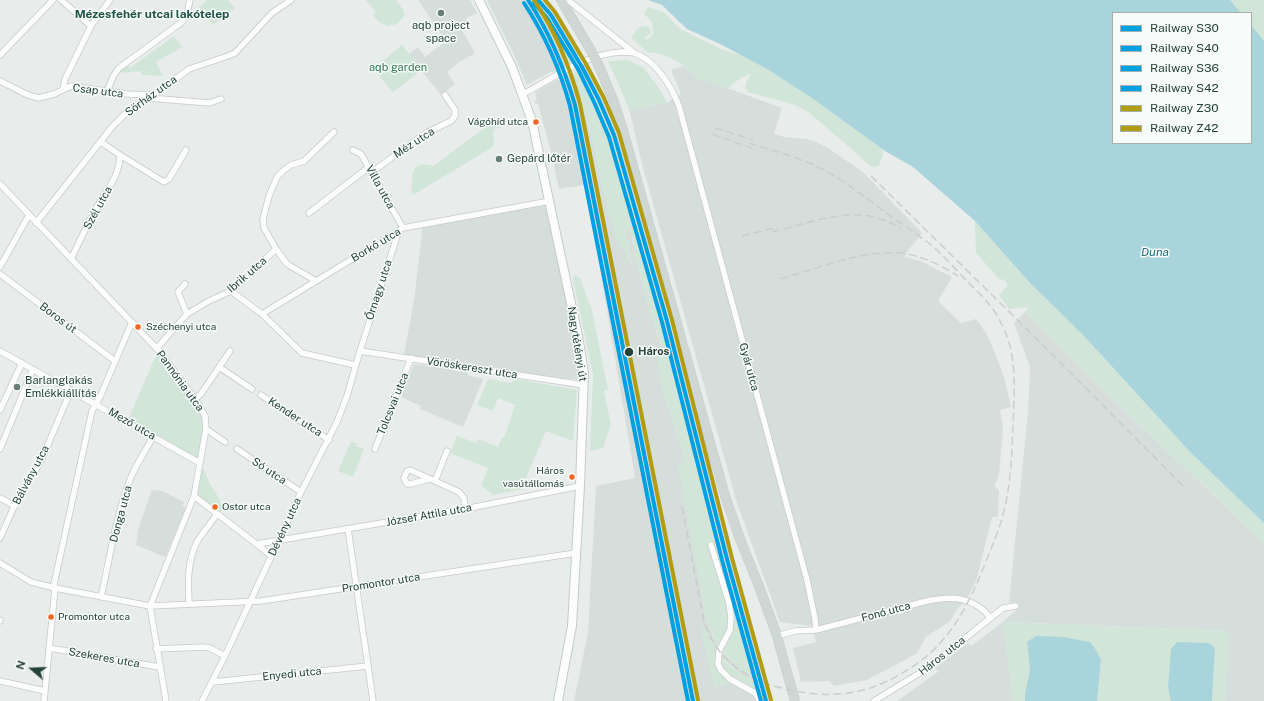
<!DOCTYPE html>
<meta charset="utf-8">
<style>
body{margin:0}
#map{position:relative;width:1264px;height:701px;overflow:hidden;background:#e8edeb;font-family:"Public Sans",sans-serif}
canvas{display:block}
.legend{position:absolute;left:1112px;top:12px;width:140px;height:132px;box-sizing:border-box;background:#f7fbf9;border:1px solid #a3b1ad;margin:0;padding:5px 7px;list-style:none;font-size:12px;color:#24423a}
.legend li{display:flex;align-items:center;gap:8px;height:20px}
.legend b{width:20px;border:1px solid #a3b1ad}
.north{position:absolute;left:12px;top:649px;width:40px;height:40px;-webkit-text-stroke:3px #f7fbf9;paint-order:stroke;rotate:289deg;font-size:11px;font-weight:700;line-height:16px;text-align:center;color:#24423a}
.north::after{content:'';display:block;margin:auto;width:14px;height:18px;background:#24423a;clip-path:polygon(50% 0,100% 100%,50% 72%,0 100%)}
</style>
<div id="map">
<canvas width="1264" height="701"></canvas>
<ul class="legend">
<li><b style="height:5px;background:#00a0e3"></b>Railway S30</li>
<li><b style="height:5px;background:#00a0e3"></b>Railway S40</li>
<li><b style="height:5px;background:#00a0e3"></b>Railway S36</li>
<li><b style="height:5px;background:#00a0e3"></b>Railway S42</li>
<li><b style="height:5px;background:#b29c14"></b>Railway Z30</li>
<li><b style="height:5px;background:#b29c14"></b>Railway Z42</li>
</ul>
<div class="north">N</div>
</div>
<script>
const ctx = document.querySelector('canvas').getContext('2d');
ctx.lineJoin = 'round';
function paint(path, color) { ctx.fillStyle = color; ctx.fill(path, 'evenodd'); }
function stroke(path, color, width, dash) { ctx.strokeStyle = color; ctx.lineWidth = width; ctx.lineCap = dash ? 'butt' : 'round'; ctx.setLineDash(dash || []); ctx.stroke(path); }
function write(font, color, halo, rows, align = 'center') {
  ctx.font = font + ' "Public Sans",sans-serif'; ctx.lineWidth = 3; ctx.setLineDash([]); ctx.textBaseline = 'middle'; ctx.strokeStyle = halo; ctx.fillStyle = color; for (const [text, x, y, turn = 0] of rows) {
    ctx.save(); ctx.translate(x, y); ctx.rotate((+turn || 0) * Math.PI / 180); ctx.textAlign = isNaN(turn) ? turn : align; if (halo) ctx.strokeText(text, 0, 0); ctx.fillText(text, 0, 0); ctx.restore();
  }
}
paint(new Path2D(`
 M418,0H470L477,13L466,18L470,25L462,30L475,53L458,63L447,72L455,84L441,95L421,70L393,92L374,69L402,45L409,54L418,47L425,57L446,41Z
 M487,0H524L528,3L547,35L541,20L526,0H534L547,18L570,66L549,73L527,85L515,57Z
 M536,0H545L556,13L581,55L575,58L550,16Z
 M586,64L603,98L618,134L627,162L771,701H764L724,559L664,322L620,163L611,136L597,101L579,67Z
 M683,66L691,71L700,81H706L711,82L782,108L774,134L784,137L806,139L816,142L831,150L863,172L922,233L907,252L905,257L920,261L952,277L938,301L961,323L976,319L986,333L993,348L1005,380L1011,407L1000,410L1003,429L999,475L994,486L999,490L998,517H992L976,581L965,602L958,608L950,621L926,637L916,654L867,680L834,686L829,681L801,682L793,648L816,642L812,626L780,622L737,503L643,168L629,109L667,103L681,94L671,70Z
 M574,73L582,94L605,196L616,234L632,265L625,229L630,228L641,280L663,352V390L686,461L705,614L713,636L725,655L745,672L754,677L752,680L743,676L722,658L715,648L704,628L714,687L731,683L751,686L756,689L761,696L762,701H574L588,632L596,486L635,478L598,257L585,185L559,189L551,152L538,104H536L534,101L537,100L535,92L548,84Z
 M547,201L563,284L576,333L581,380L524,374L404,355L415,294L423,222Z
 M1025,312L1086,373L1264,544V701H1225L1228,631L1004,622L1013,701H897L938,672L935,668L968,643L971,646L1003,622L1016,610L1017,603L1009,602L1028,411L1030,367L1014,323Z
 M414,364L467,372L469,376L481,378L483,380L463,427L420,409L421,406L403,398L401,395Z
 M152,490L163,491L184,502L182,506L186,508L165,557L136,545L138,529Z`), '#d6dedb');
paint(new Path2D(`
 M207,0H228L235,8L213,25L199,7Z
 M366,0H396L404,11V16L397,24L388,26L379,22L373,15L376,13Z
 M534,0H536L550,16L575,58L570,66L547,18Z
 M1230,0H1264V41L1251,25V13H1241Z
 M648,7L664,12L680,29L721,49L743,56L767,69L812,98L881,148L883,154L879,166C871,169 868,165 862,158L808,112L795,105L748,92C742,85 748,80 751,74H749C742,78 734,82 728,88L706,81H700C690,68 665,51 648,53L631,38L637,29L642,26L649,27L651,33L644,38L646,40L653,35L652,22L644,14Z
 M174,36L182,47L156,62L163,76L142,75L141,71L119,73V71L128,64L130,68Z
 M402,45L422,69L393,92L374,69Z
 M628,60L644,68L661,91L667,103L629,109L608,61Z
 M579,67L597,101L611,136L620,163L664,322L724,559L757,675L754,677C728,664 713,641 705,614L678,464L686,461L663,390L656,357L663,352L641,280L630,228L625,229L632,267C627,256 620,245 616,234C597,181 593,125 574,73Z
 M501,116L504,121L502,127L494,129C491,137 496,140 493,147L413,195C411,190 411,187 412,181C412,166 418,162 433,166Z
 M975,221L1030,283L1084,336L1191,453L1264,523V544L1086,373L1025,312L1029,307L1009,309L999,295L1008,285L1004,279L1000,280L976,253Z
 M574,274L580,278L586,295L591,306L608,390L604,391L611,425L603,448L590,451L593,374L573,279Z
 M157,353C169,369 201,405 204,423C205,433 200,447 199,457L195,458L128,420Z
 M488,379L510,383L516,379L577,390L573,441L546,431L523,485L524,489L493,495L481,486L488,468L450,453L457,436L476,443L478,439L498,447L502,437L504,438L515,405L498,398L493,411L477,405Z
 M351,441L357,444L356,446L364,449L353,477L338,471Z
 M202,468C206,472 206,475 208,480C213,490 221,498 223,509L220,512L198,496Z
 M1003,622L1228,631L1225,701H1212L1215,648L1171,701H1097L1101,660L1027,642L1030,670L1025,693V701H1013Z
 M700,624C710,633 713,648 722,658C732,670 746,677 760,685L764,701H762C756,679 731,683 714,687Z`), '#d1e6d8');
paint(new Path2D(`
 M648,0H1230L1241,13H1113V143H1251V25L1264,41V523L1191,453L1084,336L1030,283L975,221L913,167L885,151L812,98L767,69L720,44L687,29L662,5Z
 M1036,636L1064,637L1090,642L1096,650L1101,660L1097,701H1025V693L1030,670L1027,642Z
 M1177,642L1209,643L1215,648L1212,701H1171L1168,687L1171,649Z`), '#a9d4db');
const minor = new Path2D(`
 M61,0L91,26
 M568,0L633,52
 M0,55L53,0
 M0,81L28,95L39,98L54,94L71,86L127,94L153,95
 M63,89L65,79L91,26L110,0
 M107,91L114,75L119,68L182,22L187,14L190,0
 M523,94C554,78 585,54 621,52C625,52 630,52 634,53C655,59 671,86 679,106L807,580L815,619L816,630
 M149,98L209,103L221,99
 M101,142L120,155L164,182L169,179L186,150
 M353,150L361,154L403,228
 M372,172L426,133L451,121L455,116V110L445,95
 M0,184L160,352L195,399L205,416L206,429L194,496L150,606L166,701
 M309,213L369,167
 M36,223L112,127L127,112L154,95L189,69L228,56L235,53L272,13L291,0
 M71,259C79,242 87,225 96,209C105,192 120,176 120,155
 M0,267L29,215
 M0,274L115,361
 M316,281L287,264L276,249L264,228L263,219L269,196L277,177L283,171L291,165L304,161L334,132
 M185,284L178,292L187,314
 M231,291L262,314L302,353L355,365
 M262,314L403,228L550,201
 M157,348L187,314L209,301L231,291L276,249
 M0,351L200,463
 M360,351L584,385
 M219,367L252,389
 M261,395L329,440
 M195,399L201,394L230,351
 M0,410L22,363
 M206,429L225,442
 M0,449L33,369
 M237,449L301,492
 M375,449L411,358
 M447,451L435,481L459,492L464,498L465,509
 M429,479L411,484H407L404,478L407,471L410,470L435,481
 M194,496L272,556
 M0,498L15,506
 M348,529L368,666
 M0,538L17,500L41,461L71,390
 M257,544L465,509L580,486
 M711,545L729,603L731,617L730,630L719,651L718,664L721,670L730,679L755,693L760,701
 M0,563L31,582L55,588L150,606L261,601L576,553
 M101,597C110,557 116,515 131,477C137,463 146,450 153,437
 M189,604C188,583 187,562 197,542C203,532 211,523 217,514
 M0,621V620
 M777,636L795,631L816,630L927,601C952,596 972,596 990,617
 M49,648L159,667
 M156,649L204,647L210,648L225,656
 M0,681L45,691
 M213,682L368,666L373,701
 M44,701L55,588L54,584L92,411L100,397L132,322
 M202,701L225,656L301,492L337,422L347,396L359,354L399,230
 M874,701L928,668L1003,608L1016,606`);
const secondary = new Path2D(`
 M479,0L512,67L532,121L578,336L584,373L580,486L572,626L558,701`);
const primary = new Path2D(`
 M561,0L590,49
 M598,64L614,102L623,130L725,496L740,539L760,589L777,636L795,701`);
stroke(minor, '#c5cac8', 7);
stroke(secondary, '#c3cbc8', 10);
stroke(primary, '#c3ccc9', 10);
stroke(minor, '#fcfcfc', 5.5);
stroke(secondary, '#fcfcfc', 8);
stroke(primary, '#cfd7d5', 9);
stroke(new Path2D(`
 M715,128L753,140
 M712,134L752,148
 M871,176L1044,346L1184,487
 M772,232C800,225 834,213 863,215C876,216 889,222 901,228
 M742,236L778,227
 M780,279C816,269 862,250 899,253C921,255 940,265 958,276
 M682,507L704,621C715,657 743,678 778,687C828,700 865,697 909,669C921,661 932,653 941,642C961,620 974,591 985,564C993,544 1002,523 1006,502C1011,477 1012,452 1013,427C1014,393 1018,355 1002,325C994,307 981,295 967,281C955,269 943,255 930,244C913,231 894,219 877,206C858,192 839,177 818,167C795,156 770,150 746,142`), '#c9cdcc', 1.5, [8, 4]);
const primaryBridge = new Path2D(`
 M590,49L598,64`);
stroke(primaryBridge, '#c3ccc9', 10, []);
stroke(primaryBridge, '#cfd7d5', 9);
stroke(new Path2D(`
 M538,0L551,15L582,67L599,100L614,135L667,321L727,559L766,701`), '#00a0e3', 4);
stroke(new Path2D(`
 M528,0C550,33 564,67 575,105L693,701`), '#00a0e3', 4);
stroke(new Path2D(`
 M534,3L547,18L578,69L594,102L609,137L662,322L722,560L761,701`), '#00a0e3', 4);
stroke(new Path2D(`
 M524,3C545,35 560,69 570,106L688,701`), '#00a0e3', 4);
stroke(new Path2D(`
 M545,0L555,12L586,64L604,98L619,133L672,320L732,558L771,700`), '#b29c14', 4);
stroke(new Path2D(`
 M534,0C556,32 570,67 580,104L698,700`), '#b29c14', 4);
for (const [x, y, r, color] of [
 [441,13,4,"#697e78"],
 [536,122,3.5,"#f26522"],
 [499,159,4,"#697e78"],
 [138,327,3.5,"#f26522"],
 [629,352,5,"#24423a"],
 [17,387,4,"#697e78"],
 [572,477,3.5,"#f26522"],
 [215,507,3.5,"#f26522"],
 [51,617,3.5,"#f26522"]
]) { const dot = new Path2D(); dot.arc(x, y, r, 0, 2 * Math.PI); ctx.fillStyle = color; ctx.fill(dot); stroke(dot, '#f7fbf9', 1.5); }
write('10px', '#24423a', '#f7fbf9', [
 ["Vágóhíd utca",528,122,"right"],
 ["Széchenyi utca",146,327],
 ["Háros",564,471,"right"],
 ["vasútállomás",564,484,"right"],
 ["Ostor utca",222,507],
 ["Promontor utca",58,617]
], 'left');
write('11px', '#24423a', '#f7fbf9', [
 ["aqb project",441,26,"center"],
 ["space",441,39,"center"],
 ["Gepárd lőtér",507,159],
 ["Barlanglakás",25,381],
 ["Emlékkiállítás",25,394]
], 'left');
write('11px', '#2d7a4b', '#f7fbf9', [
 ["aqb garden",398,68]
]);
write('11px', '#24423a', '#f7fbf9', [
 ["Csap utca",98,91,7],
 ["Sörház utca",151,96,-36],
 ["Méz utca",414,143,-33],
 ["Villa utca",380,187,61],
 ["Szél utca",98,208,-61],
 ["Borkő utca",376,245,-31],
 ["Ibrik utca",247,275,-41],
 ["Őrnagy utca",379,290,-72],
 ["Boros út",58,318,37],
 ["Nagytétényi út",577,344,81],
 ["Gyár utca",749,367,75],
 ["Vöröskereszt utca",472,368,9],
 ["Pannónia utca",180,381,54],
 ["Tolcsvai utca",393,404,-68],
 ["Kender utca",295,417,33],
 ["Mező utca",132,424,30],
 ["Só utca",269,471,34],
 ["Bálvány utca",31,475,-62],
 ["Donga utca",121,514,-75],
 ["József Attila utca",429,515,-10],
 ["Dévény utca",285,527,-65],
 ["Promontor utca",381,583,-9],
 ["Fonó utca",886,612,-15],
 ["Háros utca",942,656,-38],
 ["Szekeres utca",104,658,10],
 ["Enyedi utca",292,674,-6]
]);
write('bold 11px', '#24423a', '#f7fbf9', [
 ["Háros",638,352]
], 'left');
write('bold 12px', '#1f5548', '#f7fbf9', [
 ["Mézesfehér utcai lakótelep",152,14]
]);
write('italic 12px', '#1c6f80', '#f7fbf9', [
 ["Duna",1155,252]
]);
</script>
